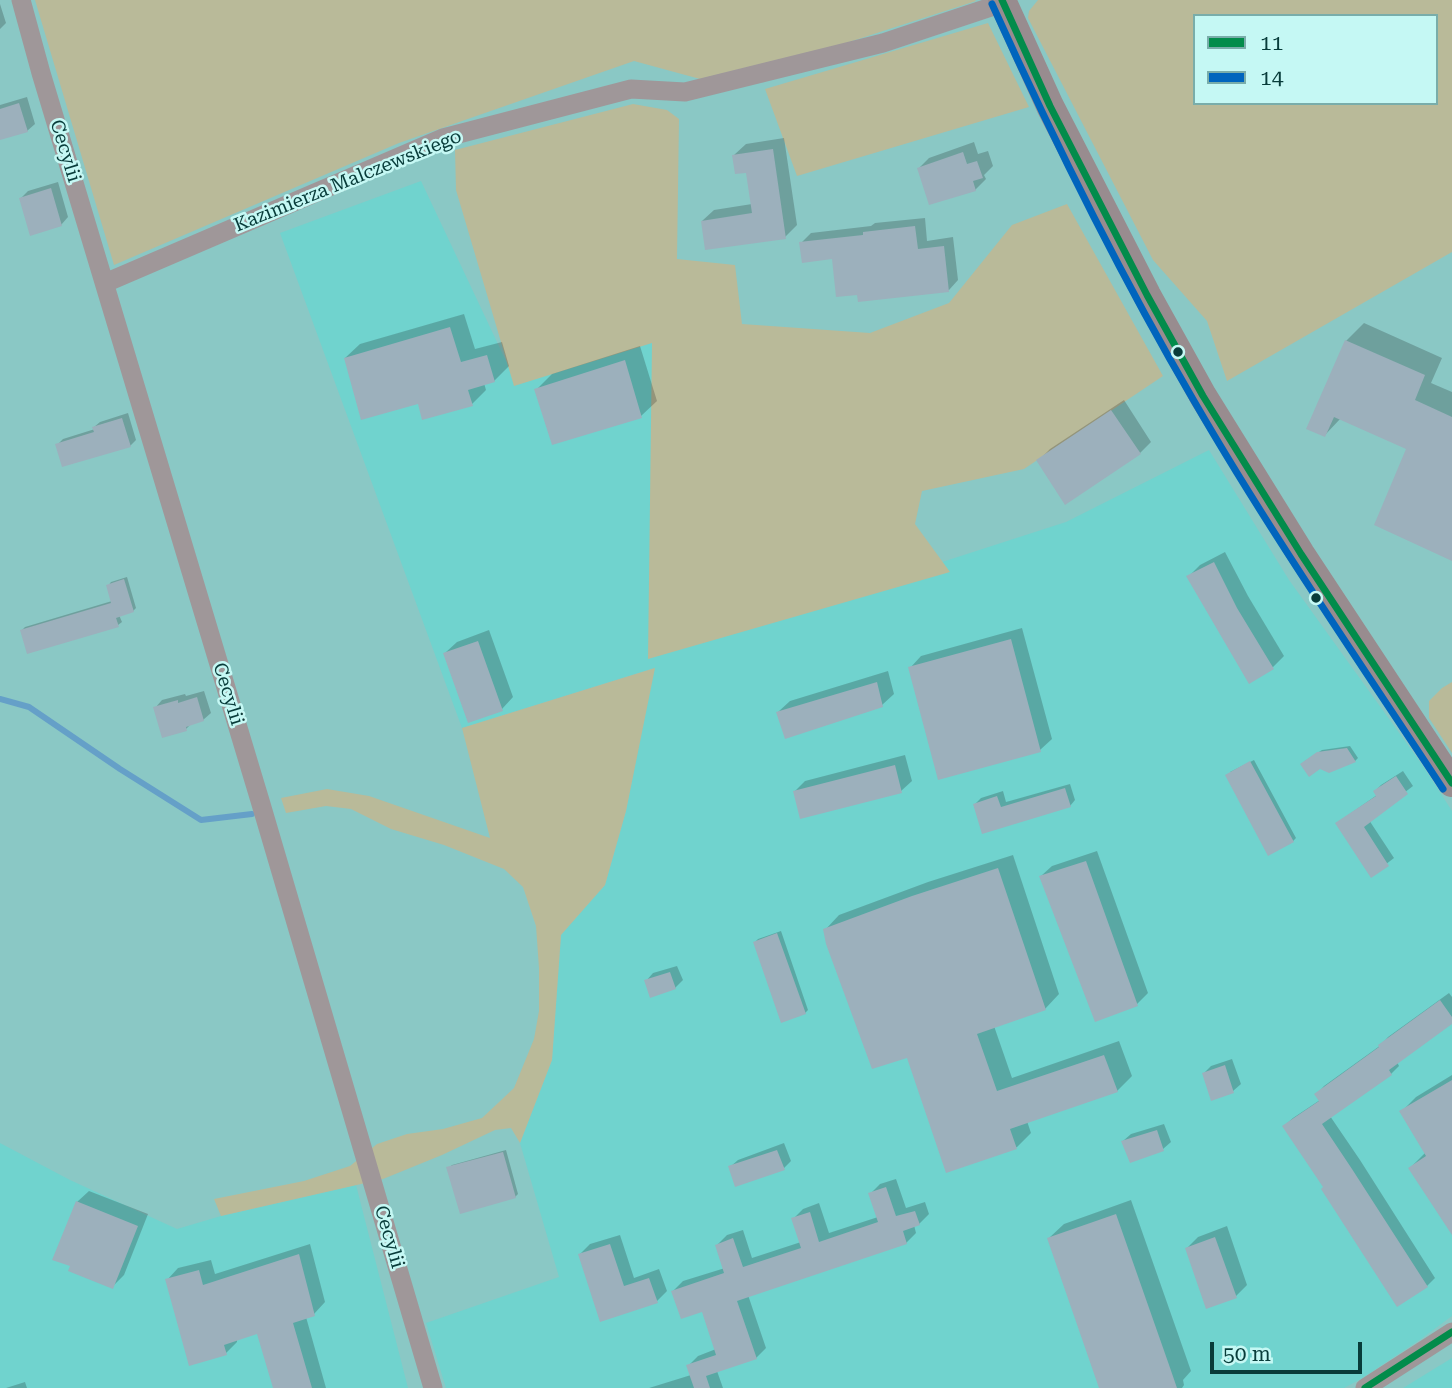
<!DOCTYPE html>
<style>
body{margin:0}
#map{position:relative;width:1452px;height:1388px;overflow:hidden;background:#8ac8c5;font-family:"Roboto Serif",serif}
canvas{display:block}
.legend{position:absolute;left:1193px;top:14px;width:245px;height:91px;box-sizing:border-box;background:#c5f8f4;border:2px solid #79adaa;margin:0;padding:9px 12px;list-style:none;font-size:21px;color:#083c3a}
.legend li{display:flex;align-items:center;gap:14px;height:35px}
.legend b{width:35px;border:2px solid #79adaa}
.scale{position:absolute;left:1210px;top:1342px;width:152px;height:32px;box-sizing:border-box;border:4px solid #083c3a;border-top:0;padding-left:9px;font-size:21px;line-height:24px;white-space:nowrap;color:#083c3a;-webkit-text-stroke:5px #c5f8f4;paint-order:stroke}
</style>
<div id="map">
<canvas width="1452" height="1388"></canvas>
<ul class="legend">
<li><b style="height:9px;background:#028c4b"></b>11</li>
<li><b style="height:9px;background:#0065bd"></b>14</li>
</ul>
<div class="scale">50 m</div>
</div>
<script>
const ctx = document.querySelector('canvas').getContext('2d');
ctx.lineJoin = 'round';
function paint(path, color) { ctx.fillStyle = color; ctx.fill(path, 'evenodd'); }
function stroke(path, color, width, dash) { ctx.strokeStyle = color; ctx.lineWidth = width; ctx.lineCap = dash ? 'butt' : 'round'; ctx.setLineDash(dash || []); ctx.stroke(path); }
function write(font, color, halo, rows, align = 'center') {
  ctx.font = font + ' "Roboto Serif",serif'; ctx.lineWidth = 5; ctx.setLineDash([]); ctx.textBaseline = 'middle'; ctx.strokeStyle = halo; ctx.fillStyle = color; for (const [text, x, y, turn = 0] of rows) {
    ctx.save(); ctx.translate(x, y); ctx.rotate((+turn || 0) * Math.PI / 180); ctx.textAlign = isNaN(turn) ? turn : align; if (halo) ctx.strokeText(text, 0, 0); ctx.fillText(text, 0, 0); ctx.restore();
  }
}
paint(new Path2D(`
 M421,181L514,378L660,330L654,655L1066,522L1209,450L1289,580L1423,766L1452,811V1316L1421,1339L1361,1379L1344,1388H446L426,1323L559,1277L520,1143L552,1060L561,934L605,885L626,811L654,668L462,728L280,233Z
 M0,1143L70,1180L177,1229L221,1216L356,1185L408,1388H0Z
 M1452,1358V1388H1403Z`), '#70d3ce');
paint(new Path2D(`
 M35,0H975L976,1L846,43L700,79L634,61L399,143L114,265Z
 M1038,0H1452V252L1227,381L1207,321L1153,260L1028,18L1029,11ZM1195,16H1436V103H1195Z
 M988,23L1029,107L797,176L765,89Z
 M633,104L667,110L679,119L677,259L735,265L742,324L870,333L949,303L1012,225L1067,204L1163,376L1024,469L922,491L915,524L950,572L648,659L652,343L514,386L456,190L455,150Z
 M655,668L626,811L605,885L561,935L552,1060L520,1143L511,1128L495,1130L442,1155L383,1179L221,1216L214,1199L304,1181L350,1166L377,1144L407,1134L443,1129L482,1118L514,1088L534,1039L539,1011V968L536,926L523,887L504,869L444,845L391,829L351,809L326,806L286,813L281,798L327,789L369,796L490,838L462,728Z
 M1452,682V753L1429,718V701L1442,688Z`), '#b9ba99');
paint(new Path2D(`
 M0,4L6,23L0,29Z
 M27,97L35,124L27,131L0,139V105Z
 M784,138L797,225L785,237L702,221L714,210L752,204L748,171L734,155L746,144Z
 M974,142L978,154L988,151L993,166L984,175L986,179L975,190L919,168L929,158Z
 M58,182L68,217L61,225L21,198L28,191Z
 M925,218L927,241L953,237L958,280L949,290L858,293L833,257L801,243L811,233L871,226L875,223Z
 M464,314L475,349L502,342L509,366L494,381L484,383L486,390L472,404L419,402L345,358L360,344Z
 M1364,323L1442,358L1431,383L1452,392V559L1408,448L1341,418L1325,435L1346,341Z
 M640,346L657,401L641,416L536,390L552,374Z
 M1124,400L1151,442L1140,453L1038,461L1050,449Z
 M128,413L136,440L130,446L57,445L63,439L95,429L94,427L100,422Z
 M1225,552L1248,596L1284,656L1272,668L1188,577L1200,565Z
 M127,577L136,608L133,611L119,615L122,622L118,625L22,630L25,627L112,601L108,586L111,582Z
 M1022,628L1052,739L1040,750L910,668L921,656Z
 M489,630L513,697L502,709L445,653L457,642Z
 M888,671L894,694L882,705L778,712L790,701Z
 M204,691L211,713L203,720L191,724L186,729L155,708L162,700L185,694L186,696Z
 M1350,746L1358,758L1355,761L1320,767L1305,761L1322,750Z
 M905,755L912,781L901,791H795L805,781Z
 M1254,760L1296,838L1293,841L1230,772Z
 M1403,771L1413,786L1369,820L1394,858L1372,875L1344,818L1377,795L1375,791L1381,785Z
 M1070,784L1075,800L1070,806L983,831L975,804L981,798L1003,791L1006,802Z
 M1097,851L1148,993L1137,1004L1041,876L1052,866Z
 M1013,855L1059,994L1045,1009L994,1026L1012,1078L1119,1041L1132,1076L1117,1091L1027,1121L1031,1133L1017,1147L947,1171L908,1056L825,930L839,915L928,882Z
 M781,931L808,1010L805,1013L755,942L758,939Z
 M677,966L683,980L675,988L646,981L653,973Z
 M1449,993L1452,997V1022L1397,1062L1399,1066L1391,1074L1330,1116L1360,1160L1435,1278L1427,1286L1325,1187L1284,1126L1293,1118L1320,1100L1316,1095L1324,1086L1381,1045L1388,1037Z
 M1232,1059L1241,1084L1233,1091L1204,1073L1211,1066Z
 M1452,1075V1232L1410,1168L1426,1152L1401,1112L1416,1097Z
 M1164,1124L1171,1142L1163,1149L1131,1161L1123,1141L1131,1134Z
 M784,1143L791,1161L784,1168L730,1167L738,1160Z
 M506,1150L518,1194L515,1197L448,1168L452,1165Z
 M896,1179L906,1208L925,1202L929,1214L919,1224L914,1225L916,1233L906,1243L748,1295L766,1348L756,1358L717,1371L723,1388H649L691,1375L688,1366L698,1356L716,1349L703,1310L673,1291L683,1281L725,1268L717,1245L727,1235L743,1230L752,1258L801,1242L793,1219L803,1209L819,1203L829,1233L878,1217L870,1194L880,1184Z
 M89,1191L148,1214L124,1275L112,1287L72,1265L77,1202Z
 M1131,1200L1191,1371L1183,1380L1184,1385L1182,1388H1101L1049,1238L1064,1224Z
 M1227,1226L1247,1285L1236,1296L1187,1248L1198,1237Z
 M620,1235L634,1278L659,1269L667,1291L657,1301L601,1320L580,1254L590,1244Z
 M310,1244L325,1302L314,1314L306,1317L326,1388H275L258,1332L237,1339V1342L226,1353L167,1280L178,1268L211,1260L215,1274Z
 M25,1382L27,1388H6Z`), '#0003');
stroke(new Path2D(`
 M0,699L29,707L120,769L201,820L252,814`), '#65a0c8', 6);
paint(new Path2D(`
 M19,103L28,132L0,140V109Z
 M773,149L786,239L705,250L701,221L752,213L746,173L735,174L732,155Z
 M963,152L967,164L977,161L983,178L973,181L976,191L929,205L917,168Z
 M51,188L62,226L30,236L19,198Z
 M915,226L918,249L944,246L949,292L858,302L857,295L836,297L832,259L802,263L799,242L863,235V232Z
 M450,327L461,362L487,355L495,382L468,390L473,406L422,420L418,404L361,420L344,358Z
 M1345,340L1425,375L1415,400L1452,417V561L1374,525L1406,449L1334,417L1325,437L1306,429Z
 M625,360L642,418L552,445L534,389Z
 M1111,410L1141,454L1065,505L1036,460Z
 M122,418L131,447L62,467L55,444L94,432L92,427Z
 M1214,562L1237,608L1274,669L1249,684L1186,576Z
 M124,579L134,612L116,618L119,627L27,654L20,630L111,603L106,585Z
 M1011,639L1041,752L938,780L908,667Z
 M478,641L503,711L468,723L443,653Z
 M877,682L883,707L785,739L776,712Z
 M197,697L204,721L186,727L187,731L162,738L153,707L178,700V703Z
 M1347,748L1356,762L1334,771L1329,773L1320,769L1309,777L1300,764L1317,752Z
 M1250,761L1294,842L1268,856L1225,775Z
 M895,765L902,793L800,819L793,791Z
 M1396,776L1408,794L1364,827L1389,866L1371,878L1335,823L1376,796L1373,791Z
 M1065,788L1071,807L982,834L973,804L997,796L1001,807Z
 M1086,861L1138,1006L1095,1022L1039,876Z
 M998,868L1046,1010L977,1034L997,1091L1104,1055L1118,1092L1010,1129L1017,1149L946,1173L907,1058L872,1069L826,944L823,929L912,896Z
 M777,933L806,1014L781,1023L753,942Z
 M670,972L676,989L650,998L644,980Z
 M1440,1000L1452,1017V1024L1389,1070L1392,1075L1322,1124L1352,1169L1428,1287L1397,1307L1321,1189L1323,1187L1282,1126L1319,1101L1314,1094L1379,1047L1378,1045Z
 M1225,1065L1234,1093L1211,1101L1202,1073Z
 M1452,1080V1235L1408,1168L1426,1156L1399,1111Z
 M1157,1130L1164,1151L1130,1163L1121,1141Z
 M777,1150L785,1170L735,1187L728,1166Z
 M503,1152L516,1198L460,1214L446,1167Z
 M886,1187L896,1216L915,1211L920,1225L903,1231L907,1244L737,1301L757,1359L706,1376L710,1388H694L686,1365L716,1355L702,1312L681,1319L671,1291L724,1273L715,1245L733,1238L743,1267L801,1248L791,1218L810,1212L819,1242L878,1222L868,1193Z
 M76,1201L138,1226L113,1289L68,1271L70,1266L52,1260Z
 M1116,1214L1168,1362L1177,1388H1099L1047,1238Z
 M1215,1237L1237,1298L1206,1309L1185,1248Z
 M610,1244L624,1286L649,1278L658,1303L600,1322L578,1254Z
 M299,1254L315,1316L293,1323L312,1388H273L257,1334L224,1345L227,1355L189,1366L165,1279L199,1270L203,1285Z`), '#9cb0bc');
stroke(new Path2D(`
 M21,0L41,73L261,804L433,1388
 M105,283L443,138L631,89L685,92L883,43L1003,3
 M1365,1388L1452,1332`), '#9f9799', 19);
stroke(new Path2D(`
 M1002,0L1050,106L1147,295L1203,396L1301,554L1452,783`), '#988c8f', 28);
stroke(new Path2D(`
 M1002,0L1050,106L1147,295L1203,396L1301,554L1452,783
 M1365,1388L1452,1332`), '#028c4b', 7);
stroke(new Path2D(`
 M992,4C1053,139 1119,273 1194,401C1271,534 1359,661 1443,789`), '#0065bd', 7);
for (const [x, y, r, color] of [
 [1178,352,6,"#083c3a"],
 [1316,598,6,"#083c3a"]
]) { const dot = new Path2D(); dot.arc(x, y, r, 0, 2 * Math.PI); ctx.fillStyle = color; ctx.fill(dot); stroke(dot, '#c5f8f4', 2.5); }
write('19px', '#083c3a', '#c5f8f4', [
 ["Cecylii",65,151,73],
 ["Kazimierza Malczewskiego",348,181,-22],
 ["Cecylii",228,694,73],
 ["Cecylii",389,1237,74]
]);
</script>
